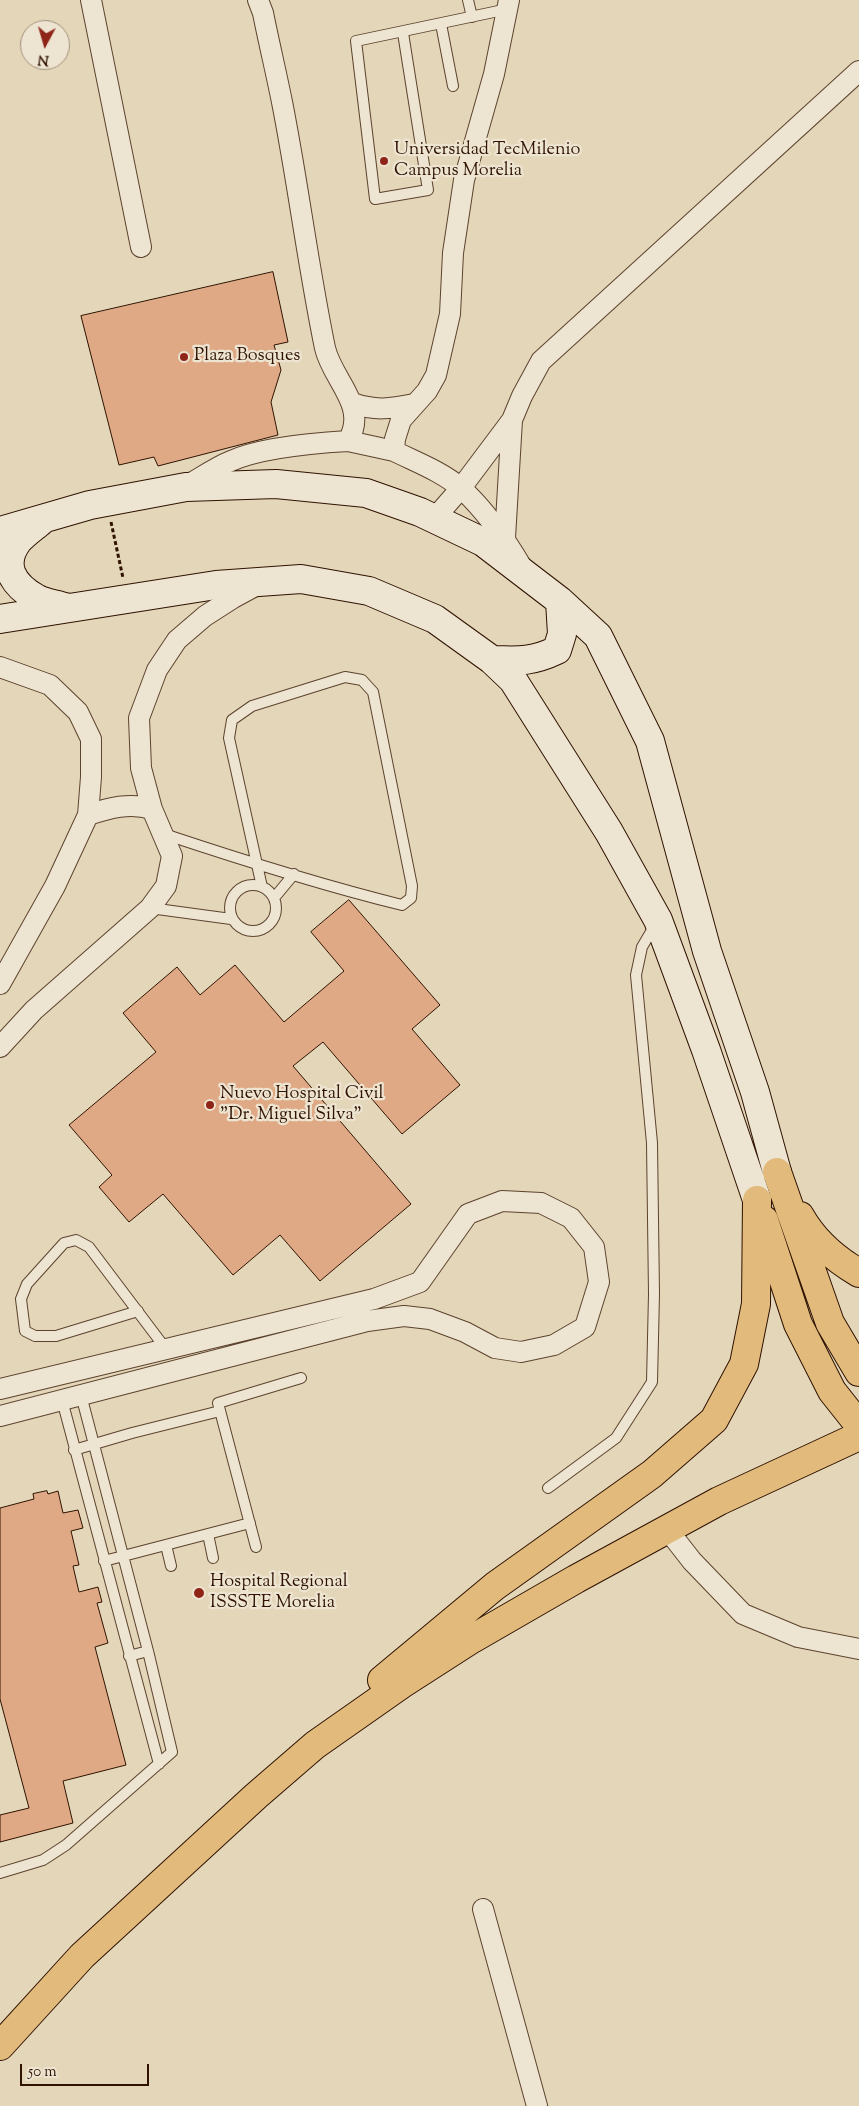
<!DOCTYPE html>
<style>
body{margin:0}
#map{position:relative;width:859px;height:2106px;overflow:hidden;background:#e4d6b8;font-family:"Sorts Mill Goudy",serif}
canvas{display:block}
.north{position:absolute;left:20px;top:20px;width:50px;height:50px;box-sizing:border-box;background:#ede4d1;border:1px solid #a1907d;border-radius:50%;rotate:186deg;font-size:14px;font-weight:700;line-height:20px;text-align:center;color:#2f1200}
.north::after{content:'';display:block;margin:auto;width:18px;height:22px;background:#8f2418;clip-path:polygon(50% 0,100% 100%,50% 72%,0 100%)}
.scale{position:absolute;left:20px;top:2064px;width:129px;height:22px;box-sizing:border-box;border:2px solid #2f1200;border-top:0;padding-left:6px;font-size:15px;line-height:18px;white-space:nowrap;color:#2f1200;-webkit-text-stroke:4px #ede4d1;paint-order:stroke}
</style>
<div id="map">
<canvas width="859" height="2106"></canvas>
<div class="north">N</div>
<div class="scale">50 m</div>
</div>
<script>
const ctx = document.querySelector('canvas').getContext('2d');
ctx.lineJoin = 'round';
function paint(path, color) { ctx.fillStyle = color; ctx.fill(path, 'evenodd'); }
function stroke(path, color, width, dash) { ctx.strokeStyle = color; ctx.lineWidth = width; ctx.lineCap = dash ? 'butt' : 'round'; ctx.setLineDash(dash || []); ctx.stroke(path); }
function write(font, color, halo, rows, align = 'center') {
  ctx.font = font + ' "Sorts Mill Goudy",serif'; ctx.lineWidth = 4.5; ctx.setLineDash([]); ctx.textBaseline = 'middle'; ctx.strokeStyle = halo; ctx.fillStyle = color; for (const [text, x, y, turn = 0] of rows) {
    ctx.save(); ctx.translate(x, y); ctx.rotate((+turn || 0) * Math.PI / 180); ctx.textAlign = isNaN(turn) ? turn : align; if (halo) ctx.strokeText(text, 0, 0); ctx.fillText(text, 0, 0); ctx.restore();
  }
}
const building = new Path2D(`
 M273,272L288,342L274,345L281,370L271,402L278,435L158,466L154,457L119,465L81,316Z
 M349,900L440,1005L412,1029L460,1085L402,1134L323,1042L293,1066L411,1204L320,1281L280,1235L233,1275L163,1194L129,1222L99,1187L112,1175L69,1125L156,1052L123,1013L177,967L200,995L235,965L284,1022L344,971L311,932Z
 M47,1491L48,1494L58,1491L63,1513L78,1510L83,1528L71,1531L79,1565L73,1566L79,1592L98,1587L102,1602L97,1603L108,1643L95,1647L126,1765L63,1781L73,1823L0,1842V1815L29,1808L0,1699V1508L34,1499L33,1494Z`);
paint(building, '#dfa985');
stroke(building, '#2f1200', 1);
const lane = new Path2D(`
 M468,0L472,17
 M441,24L453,86
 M403,33L428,190L375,199L356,41L508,9
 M164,834C242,860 321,885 402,905L411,898L412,886L373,692L362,680L345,677L252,706L232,720L229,738L262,887
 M230 908a23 23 0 1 1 46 0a23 23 0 1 1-46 0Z
 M274,898L294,874
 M150,908L231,919
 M138,1311L56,1336H35L25,1331L21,1299L27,1284L64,1243L76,1240L89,1247L166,1349
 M62,1400L159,1764
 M74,1450L132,1433L220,1411
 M548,1488L616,1438L652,1382L654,1294L652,1143L636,975L642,947L655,925
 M208,1534L213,1558
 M166,1545L171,1566
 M256,1547L218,1403L301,1378
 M104,1561L250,1523
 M129,1656L148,1651
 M0,1873L43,1860L66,1845L172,1752L148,1651L81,1395`);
const street = new Path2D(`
 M91,0L141,247
 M509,0L494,74L464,180L453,253L450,314L436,375L427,391L401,420L395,439L394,451C416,462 443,472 462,489C487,512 506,540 523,569
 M352,403C375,411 390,409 414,404
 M348,441L394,451
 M188,485C202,477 216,467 231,461C262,447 314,443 348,441C369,406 332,380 325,348C308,266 298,183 282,102C276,72 269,43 263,13L258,0
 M434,519L461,488L512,420L522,396L541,361L859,71
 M505,538L512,420
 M0,667L50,685L78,712L91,739V777L88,815L55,886L0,984
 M88,815C109,808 130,802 152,809
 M0,1047L34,1010L150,908L166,886L172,856L152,809L141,768L139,718L157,670L177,640L205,616L233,598L257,585
 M0,1389L374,1299L420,1282L468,1214L502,1201L541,1203L571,1218L594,1247L599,1282L585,1327L554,1345L521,1352L495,1348L465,1332L430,1319L404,1316L367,1321L0,1416
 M667,1529L692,1561L743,1614L798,1637L859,1649
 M483,1909L537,2106`);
const secondary = new Path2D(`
 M41,521C34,527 24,534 18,541C0,565 13,585 36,598C44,603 56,604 65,607
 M0,531L90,505L186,487L276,484L366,493L420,512L483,542L560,601L598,636L650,741L707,951L755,1092L777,1172
 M0,619L216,585L301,579L369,591L435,619L492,660L513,680L609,832L658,920L706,1050L757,1200
 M492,660C519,661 532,662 557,650L562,634L560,601`);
const highway = new Path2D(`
 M777,1172L830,1323L859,1372
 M800,1216C814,1241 835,1259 859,1273
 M764,1220L798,1324L832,1391L859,1425
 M382,1680L495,1586L652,1474L714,1420L744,1364L756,1304L757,1200
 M0,2046L82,1956L256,1796L315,1745L402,1684L472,1639L576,1579L719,1501L859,1436`);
stroke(lane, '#5c432e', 12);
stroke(street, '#5c432e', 22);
stroke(secondary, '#2f1200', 30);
stroke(highway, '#2f1200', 30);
stroke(new Path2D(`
 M111,522L123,578`), '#2f1200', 3, [4, 2.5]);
stroke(lane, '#ede4d1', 10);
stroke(street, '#ede4d1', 20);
stroke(secondary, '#ede4d1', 28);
stroke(highway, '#e2bb7c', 28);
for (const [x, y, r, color] of [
 [384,161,5,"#8f2418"],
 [184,357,5,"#8f2418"],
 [210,1105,5,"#8f2418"],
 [199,1593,6,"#8f2418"]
]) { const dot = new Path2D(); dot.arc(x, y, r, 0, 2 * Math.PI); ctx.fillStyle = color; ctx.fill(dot); stroke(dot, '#ede4d1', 2); }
write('18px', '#2f1200', '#ede4d1', [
 ["Universidad TecMilenio",394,151],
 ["Campus Morelia",394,172],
 ["Plaza Bosques",194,357],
 ["Nuevo Hospital Civil",220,1095],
 ["\"Dr. Miguel Silva\"",220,1116],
 ["Hospital Regional",210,1583],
 ["ISSSTE Morelia",210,1604]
], 'left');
</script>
